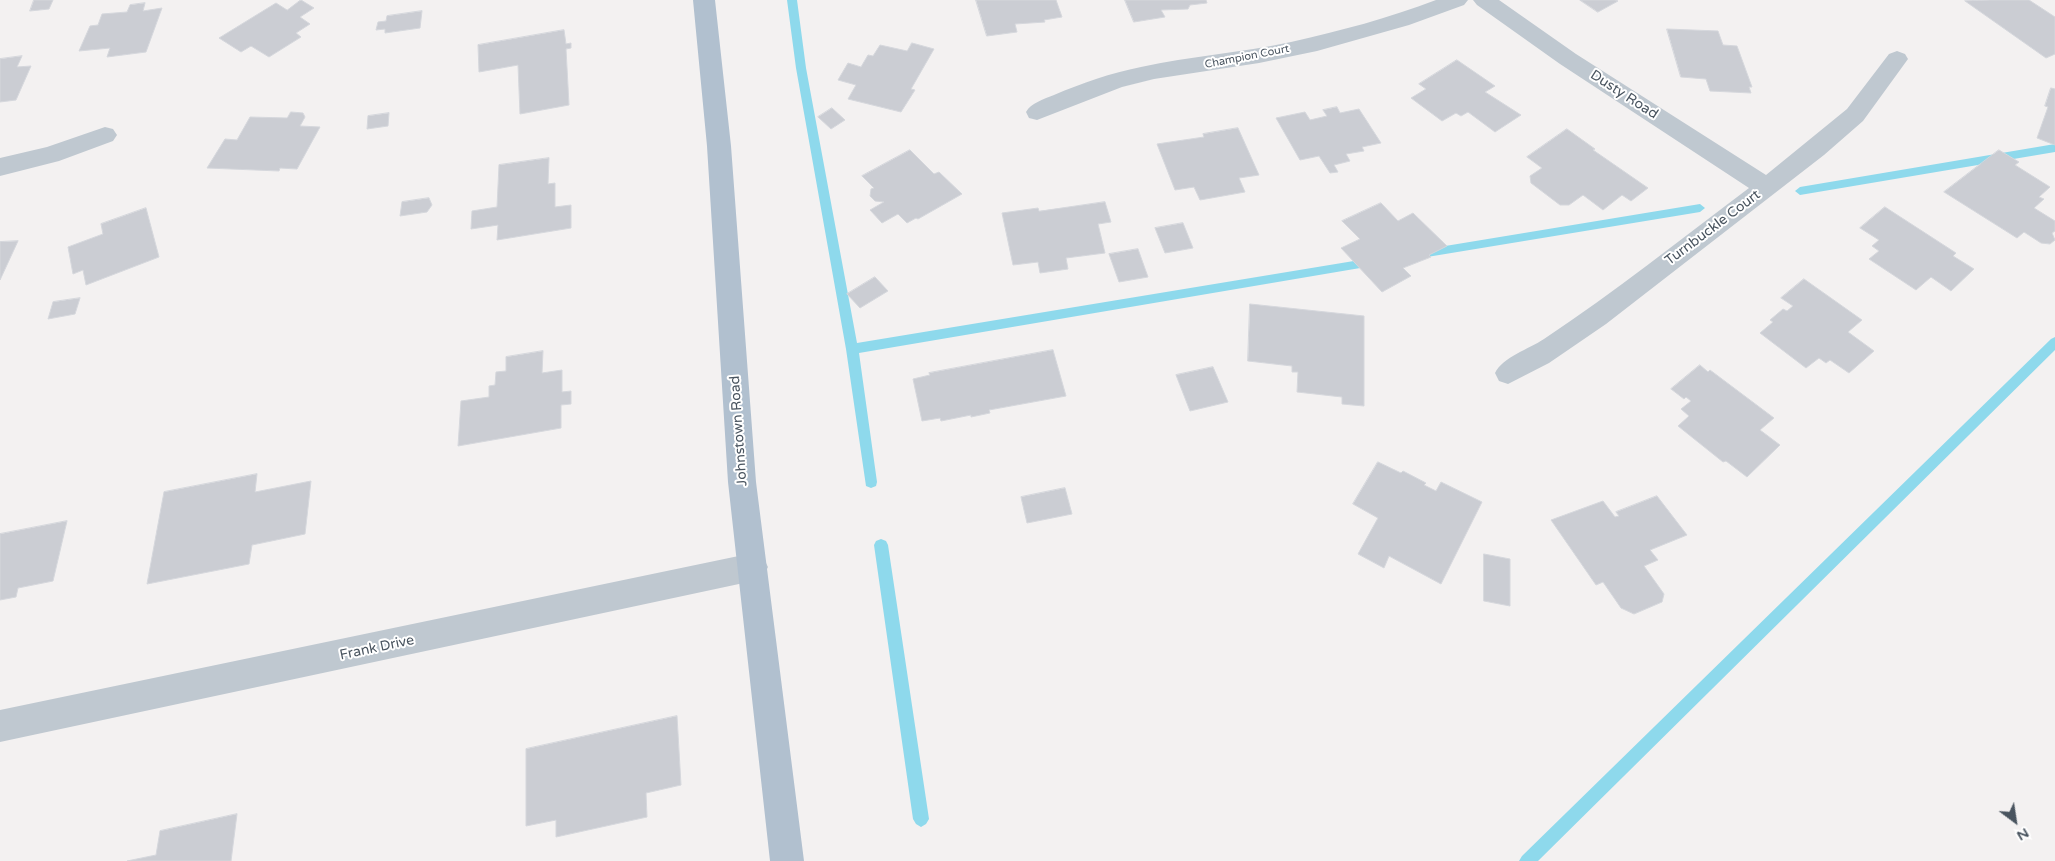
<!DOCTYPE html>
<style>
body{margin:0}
#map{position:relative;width:2055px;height:861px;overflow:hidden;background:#f3f1f1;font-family:"Varela Round",sans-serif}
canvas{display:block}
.north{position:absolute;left:1990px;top:796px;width:50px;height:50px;-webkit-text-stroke:4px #fff;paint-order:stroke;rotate:149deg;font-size:14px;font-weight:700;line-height:20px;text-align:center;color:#49545f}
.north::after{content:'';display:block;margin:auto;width:18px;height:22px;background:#49545f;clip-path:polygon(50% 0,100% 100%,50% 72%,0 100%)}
</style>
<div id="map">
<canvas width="2055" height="861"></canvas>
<div class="north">N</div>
</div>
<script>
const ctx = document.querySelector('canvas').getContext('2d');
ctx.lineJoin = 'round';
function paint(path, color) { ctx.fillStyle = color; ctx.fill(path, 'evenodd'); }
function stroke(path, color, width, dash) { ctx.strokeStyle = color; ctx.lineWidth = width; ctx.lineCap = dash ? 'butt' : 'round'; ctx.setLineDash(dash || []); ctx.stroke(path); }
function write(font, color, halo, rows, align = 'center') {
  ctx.font = font + ' "Varela Round",sans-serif'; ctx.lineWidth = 4; ctx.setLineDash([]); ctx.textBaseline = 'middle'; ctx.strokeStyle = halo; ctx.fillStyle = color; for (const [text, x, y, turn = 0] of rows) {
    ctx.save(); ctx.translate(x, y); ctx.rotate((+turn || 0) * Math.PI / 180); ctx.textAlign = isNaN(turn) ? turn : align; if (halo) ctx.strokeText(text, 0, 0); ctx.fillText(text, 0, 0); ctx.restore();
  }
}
paint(new Path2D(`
 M787,0H797L806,68L857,343L1372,258L1378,262L1372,266L859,353L877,482L876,486L871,488L866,486L846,349L796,68Z
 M2055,144V152L1800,195L1795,191L1800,187Z
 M1700,204L1705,208L1700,212L1421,258L1415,254L1421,250Z
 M2055,337V350L1538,861H1519L1522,856L2051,339Z
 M881,539L886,541L888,545L929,819L926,824L921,827L916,824L913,819L874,545L876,541Z`), '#8ed9ec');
const building = new Path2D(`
 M34,0H53L49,9L30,11Z
 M301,0L314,8L300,17L310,24L296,33L301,37L269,57L251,46L241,52L219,38L276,3L287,10Z
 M976,0H1056L1062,17L1044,20L1045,22L1015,24L1017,32L987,36Z
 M1125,0H1206L1207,3L1190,5L1188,9L1161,10L1165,17L1134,22Z
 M1580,0H1615L1618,1L1598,12Z
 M1990,0H2029L2055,17V54L2046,58L1965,1Z
 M145,3L143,11L162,8L146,52L107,57L110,48L79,51L90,26L98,25L102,14L127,12L130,5Z
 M422,11L420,28L385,33V29L376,30L378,22L386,21L387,16Z
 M1667,29L1718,31L1723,45L1737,46L1752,87H1749L1751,93L1710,91L1706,79L1681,77Z
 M564,30L566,44L571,43V48L566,49L569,105L520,114L518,65L479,72L478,45Z
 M912,43L934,49L911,89L915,90L901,112L848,99L856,85L838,80L848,63L861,67L868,55L873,56L880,45L907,51Z
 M22,56L17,67L31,66L16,100L0,102V59Z
 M1457,60L1495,86L1485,92L1521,115L1495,132L1468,112L1461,116L1456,113L1442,121L1411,98L1426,89L1419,84Z
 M2051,88L2055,89V145L2037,138L2048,107L2045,106Z
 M1337,107L1340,113L1359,109L1381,143L1362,147L1364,151L1346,154L1350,161L1334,165L1338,172L1330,173L1319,156L1300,160L1276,118L1305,112L1310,120L1327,116L1323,110Z
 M832,108L845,120L831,129L818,117Z
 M291,112L303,113L305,117L300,126L320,127L297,169L280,168L279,171L207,168L225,139L237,140L250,117L287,118Z
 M389,113L388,126L367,129L368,116Z
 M1238,128L1259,175L1239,178L1245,192L1200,200L1194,187L1175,190L1157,144L1204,137L1203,134Z
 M1567,129L1595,149L1593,150L1648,188L1631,201L1622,195L1603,210L1583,195L1569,205H1560L1531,183L1530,176L1542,168L1527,157Z
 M910,150L934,174L939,172L962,194L918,219L916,218L907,223L898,214L882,223L870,210L884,202L875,201L870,196L871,189L874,188L862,176Z
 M1999,150L2019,162L2015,165L2050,187L2039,197L2044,199L2034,208L2055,221V231L2052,233L2055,240L2050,244L2041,243L2024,232L2017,238L1944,192Z
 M549,158L548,184L555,183V207L571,205V228L497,240L498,225L471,229L472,211L497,207L499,165Z
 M429,198L432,205L427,212L400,216L402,202Z
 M1105,202L1111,222L1098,224L1105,253L1066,258L1068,269L1040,273L1038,262L1013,265L1002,213L1038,208L1039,211Z
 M1381,203L1398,221L1413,213L1447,246L1429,255L1431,257L1403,268L1411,276L1382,292L1341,248L1360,239L1342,221Z
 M1885,207L1956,253L1953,256L1974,269L1951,291L1931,277L1916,290L1869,259L1879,251L1872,246L1879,240L1860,228Z
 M146,208L159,257L86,285L83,270L73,274L68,247L103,234L101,224Z
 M1183,223L1193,248L1165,253L1155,228Z
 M18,241L0,280V242Z
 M1138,249L1148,277L1119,282L1109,254Z
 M875,277L888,291L860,308L847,294Z
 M1804,279L1862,320L1848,332L1874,351L1849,373L1830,360L1826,363L1819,358L1806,368L1760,333L1773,322L1770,320L1783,309L1787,311L1793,306L1781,298Z
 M80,298L75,314L48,319L53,302Z
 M1250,304L1364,316V406L1342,404V397L1297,392L1298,372H1292V366L1248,361Z
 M1053,350L1066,396L989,410L990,413L971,417V415L941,421L940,418L922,421L913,379L930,375L929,373Z
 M543,351L542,373L562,370V392L571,391V404L561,405V428L458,446L461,401L489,397V386L495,385L496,372L506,371V357Z
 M1700,365L1708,372L1710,370L1774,418L1760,430L1780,445L1747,477L1726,461L1723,462L1678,426L1689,416L1681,409L1691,401L1686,397L1684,399L1671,389Z
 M1213,367L1228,402L1190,411L1176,375Z
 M1378,462L1401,473L1403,471L1426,483L1424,485L1436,491L1441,482L1482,502L1441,584L1389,556L1384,568L1358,554L1378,518L1353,504Z
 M257,474L255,492L311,481L305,534L252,545L249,564L147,584L164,492Z
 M1065,488L1072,514L1027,523L1021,497Z
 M1657,496L1687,535L1650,550L1658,560L1644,566L1664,594L1662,602L1634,614L1621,608L1603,582L1596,585L1551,520L1603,501L1615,517L1619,516L1616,512Z
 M67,521L53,581L18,588L16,597L0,600V534Z
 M1484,554L1510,559V606L1484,601Z
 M677,716L681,785L646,793L647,817L556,837V820L526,826V749Z
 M237,814L231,861H127L156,855L160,831Z`);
paint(building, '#cbcdd3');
stroke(building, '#d5d7dc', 1);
paint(new Path2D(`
 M1436,0H1468L1464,5L1409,25L1317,51L1259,63L1154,79L1122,87L1037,120L1029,118L1026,112C1031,103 1044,99 1054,95C1082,83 1111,73 1141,67C1190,56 1241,53 1291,42C1340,31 1389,18 1436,0Z
 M1473,0H1499L1576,54L1766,175L1847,109L1889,54L1897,51L1905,54L1908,59L1863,121L1824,155L1606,324L1549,363L1508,384L1499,381L1495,373C1503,357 1529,349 1544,339C1615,292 1681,239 1749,188L1560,64L1477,5Z
 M105,127L113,129L117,135L113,141L59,161L0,176V158L47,147Z
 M753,553L763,557L768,567L763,577L753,581L0,742V710Z`), '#bfc8d0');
paint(new Path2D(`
 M693,0H715L731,146L756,482L804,861H770L728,482L707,146Z`), '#b1c0cf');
write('11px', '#49545f', '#fff', [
 ["Champion Court",1247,57,-11]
]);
write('14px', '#49545f', '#fff', [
 ["Dusty Road",1624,95,33],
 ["Turnbuckle Court",1713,228,-37],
 ["Johnstown Road",739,431,-94],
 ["Frank Drive",377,648,-12]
]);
</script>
